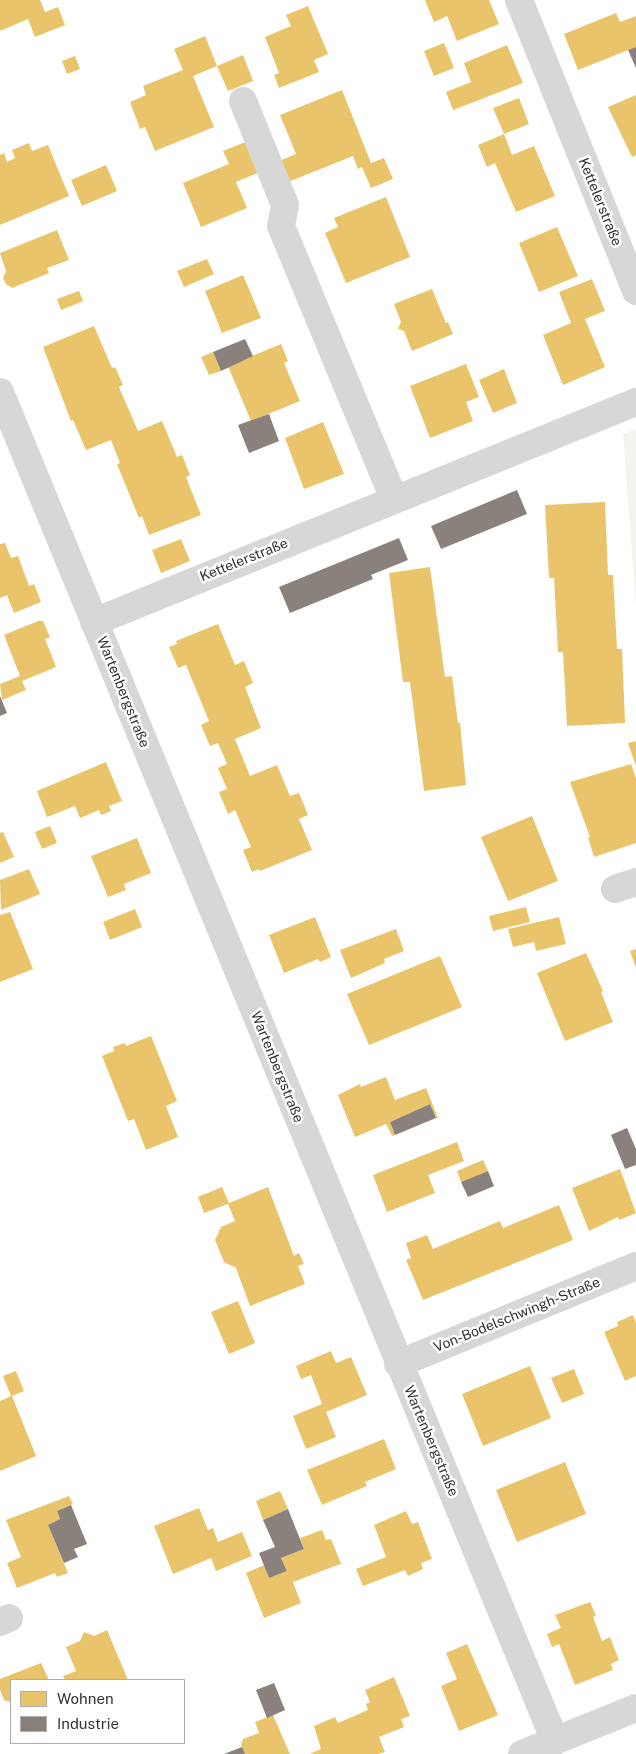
<!DOCTYPE html>
<meta charset="utf-8">
<style>
body{margin:0}
#map{position:relative;width:636px;height:1754px;overflow:hidden;background:#fff;font-family:"Public Sans",sans-serif}
canvas{display:block}
.legend{position:absolute;left:10px;top:1679px;width:175px;height:65px;box-sizing:border-box;background:#fff;border:1px solid #adadad;margin:0;padding:6px 9px;list-style:none;font-size:15px;color:#333}
.legend li{display:flex;align-items:center;gap:10px;height:25px}
.legend b{width:25px;border:1px solid #adadad}
</style>
<div id="map">
<canvas width="636" height="1754"></canvas>
<ul class="legend">
<li><b style="height:14px;background:#e9c46a"></b>Wohnen</li>
<li><b style="height:14px;background:#8a817c"></b>Industrie</li>
</ul>
</div>
<script>
const ctx = document.querySelector('canvas').getContext('2d');
ctx.lineJoin = 'round';
function paint(path, color) { ctx.fillStyle = color; ctx.fill(path, 'evenodd'); }
function stroke(path, color, width, dash) { ctx.strokeStyle = color; ctx.lineWidth = width; ctx.lineCap = dash ? 'butt' : 'round'; ctx.setLineDash(dash || []); ctx.stroke(path); }
function write(font, color, halo, rows, align = 'center') {
  ctx.font = font + ' "Public Sans",sans-serif'; ctx.lineWidth = 5; ctx.setLineDash([]); ctx.textBaseline = 'middle'; ctx.strokeStyle = halo; ctx.fillStyle = color; for (const [text, x, y, turn = 0] of rows) {
    ctx.save(); ctx.translate(x, y); ctx.rotate((+turn || 0) * Math.PI / 180); ctx.textAlign = isNaN(turn) ? turn : align; if (halo) ctx.strokeText(text, 0, 0); ctx.fillText(text, 0, 0); ctx.restore();
  }
}
paint(new Path2D(`
 M636,429V607L623,434Z`), '#f1f5ed');
paint(new Path2D(`
 M0,0H40L45,12L58,7L65,25L35,37L28,19L0,31Z
 M425,0H489L499,24L457,41L447,16L434,22Z
 M308,6L328,54L314,60L319,72L279,88L274,75L279,73L265,37L291,26L286,15Z
 M616,13L620,22L636,16V47L578,70L564,34Z
 M205,36L217,66L193,76L214,127L155,151L145,127L140,129L130,102L146,95L143,86L183,70L174,49Z
 M444,43L454,68L434,76L424,51Z
 M507,45L523,83L453,110L446,92L471,82L464,63Z
 M243,55L253,81L228,91L217,66Z
 M75,56L80,69L67,74L62,61Z
 M342,90L371,163L384,158L393,179L371,188L362,167L358,169L353,156L283,184L274,163L296,154L280,115Z
 M636,95V155L632,157L608,107Z
 M519,98L529,124L504,134L512,155L534,146L555,196L516,212L495,163L487,167L478,145L504,134L493,108Z
 M248,141L260,172L236,182L247,208L201,227L183,183L229,164L223,151Z
 M29,143L32,151L48,145L69,196L0,225V155L4,153L7,162L15,158L12,150Z
 M106,165L117,191L82,206L71,180Z
 M386,197L410,257L346,283L325,233L338,227L334,218Z
 M557,227L578,276L539,292L519,243Z
 M57,230L69,260L47,268L49,273L12,288L6,284L3,278L6,271L0,253Z
 M207,259L214,274L184,287L177,271Z
 M243,275L261,318L222,333L205,291Z
 M592,279L605,311L585,319L605,367L563,385L543,335L571,323L559,292Z
 M432,289L446,323L448,322L453,334L412,351L404,331L398,329L401,322L394,304Z
 M79,291L83,301L61,310L57,299Z
 M94,326L112,368L115,367L123,385L119,387L138,431L162,421L177,457L182,455L190,475L186,477L201,515L149,535L142,516L139,518L117,464L120,463L111,440L86,450L73,420L71,421L43,347Z
 M281,344L288,361L284,363L300,401L251,421L228,366Z
 M213,352L221,371L209,375L201,357Z
 M466,364L479,397L466,402L473,421L430,438L410,386Z
 M504,369L517,403L493,413L479,380Z
 M323,422L344,474L304,489L285,438Z
 M605,502L608,575H613L617,649H622L625,723L567,726L563,652H558L554,578H549L545,505Z
 M181,539L190,561L161,573L152,550Z
 M5,543L11,558L18,556L29,586L34,584L41,602L14,613L7,595L0,598V544Z
 M430,567L445,677L452,676L458,723H460L466,785L424,791L410,682H403L389,573Z
 M38,621H43L50,637L45,639L56,667L22,681L26,690L2,700L0,684L20,676L4,635Z
 M218,624L235,665L244,661L253,683L245,687L261,728L235,739L250,776L277,765L290,796L299,793L308,815L299,819L312,850L260,871L259,869L252,872L243,850L251,847L235,810L228,814L219,792L227,789L218,768L227,764L218,743L210,746L201,725L209,721L186,665L178,668L169,647L177,644L176,641Z
 M636,741V766L628,743Z
 M106,762L122,801L109,806L111,811L101,815L99,810L80,818L75,806L47,817L37,791Z
 M631,764L636,778V843L594,857L588,837H590L570,782Z
 M532,816L558,881L508,901L481,837Z
 M50,826L57,843L42,849L35,832Z
 M3,832L14,857L0,863V833Z
 M137,838L151,873L124,884L126,890L108,897L91,856Z
 M29,869L40,894L1,910L0,880Z
 M526,907L530,922L493,931L489,916Z
 M135,909L142,927L110,940L103,922Z
 M10,912L33,969L0,982V915Z
 M315,917L331,957L320,962L318,959L284,973L269,935Z
 M559,917L566,944L536,951L534,942L513,947L508,929Z
 M396,929L404,951L384,959L385,963L351,978L340,950Z
 M636,949V968L630,951Z
 M586,953L603,991L601,992L613,1022L565,1041L537,973Z
 M440,956L462,1007L369,1045L347,994Z
 M151,1036L177,1101L166,1106L178,1137L146,1150L134,1119L128,1121L102,1056L114,1051L113,1047L125,1043L126,1046Z
 M386,1077L395,1100L426,1088L438,1118H436L430,1104L390,1122L395,1135L392,1136L386,1124L355,1137L338,1095L360,1084L361,1087Z
 M457,1142L464,1161L428,1175L435,1193L387,1212L373,1175Z
 M483,1160L488,1171L461,1182L457,1171Z
 M620,1169L636,1213L619,1220L618,1217L589,1231L572,1188Z
 M222,1187L229,1203L268,1187L294,1256L299,1253L304,1264L298,1266L305,1284L250,1306L236,1268L224,1262L215,1240L221,1227L235,1221L228,1204L204,1213L198,1197Z
 M559,1205L573,1240L423,1300L406,1260L411,1258L406,1243L427,1235L433,1249L500,1221L503,1228Z
 M238,1301L255,1343L229,1354L211,1312Z
 M633,1315L636,1323V1376L625,1381L604,1332L618,1326L617,1322Z
 M331,1351L336,1363L351,1357L367,1395L326,1412L336,1437L306,1449L293,1416L322,1404L311,1375L301,1379L296,1366Z
 M530,1366L551,1418L483,1446L462,1394Z
 M574,1369L584,1394L562,1403L551,1378Z
 M16,1371L24,1391L12,1396L36,1456L0,1471V1401L11,1396L3,1376Z
 M384,1439L396,1469L365,1482L367,1486L322,1505L307,1470Z
 M565,1462L586,1514L517,1542L496,1490Z
 M280,1491L288,1509L263,1520L256,1501Z
 M69,1496L73,1504L57,1511L60,1519L48,1525L68,1573L57,1577L55,1573L17,1588L7,1563L21,1557L6,1520Z
 M199,1508L208,1530L213,1528L218,1542L242,1532L252,1556L216,1571L211,1558L173,1574L154,1526Z
 M406,1511L412,1524L418,1522L432,1559L421,1563L423,1569L408,1576L405,1570L363,1586L356,1569L386,1557L374,1525Z
 M322,1530L326,1540L331,1539L342,1566L340,1564L293,1582L301,1603L264,1618L246,1573L264,1565L269,1578L287,1571L281,1558L304,1549L300,1538Z
 M590,1602L596,1616L593,1617L602,1641L610,1637L619,1660L611,1664L613,1670L575,1685L559,1644L552,1647L547,1634L561,1628L555,1615Z
 M107,1630L128,1680H65L63,1676L76,1671L66,1647L80,1641L84,1632L94,1636Z
 M467,1644L498,1715L459,1731L441,1686L457,1679L446,1653Z
 M41,1663L49,1680H11V1706L10,1702L4,1700L0,1690V1679Z
 M394,1677L410,1716L401,1719L404,1727L379,1737L385,1752L378,1754H310L321,1749L314,1726L335,1717L338,1723L368,1710L366,1704L370,1702L365,1690Z
 M273,1715L290,1754H245L241,1745L243,1739L259,1733L255,1722Z`), '#e9c46a');
paint(new Path2D(`
 M636,47V68L628,50Z
 M245,339L253,356L221,371L213,352Z
 M269,414L279,441L249,453L238,425Z
 M517,490L527,514L441,549L431,526Z
 M399,538L408,560L371,575L373,579L290,613L279,587Z
 M0,696L7,713L0,716Z
 M430,1104L436,1118L395,1135L390,1122Z
 M627,1128L636,1149V1165L625,1169L611,1135Z
 M488,1171L494,1186L468,1197L461,1182Z
 M71,1505L87,1544L74,1549L78,1557L64,1563L48,1525L60,1519L57,1511Z
 M288,1509L304,1549L281,1558L287,1571L269,1578L259,1553L275,1547L263,1520Z
 M274,1683L285,1710L267,1718L256,1690Z
 M242,1747L245,1754H224Z`), '#8a817c');
stroke(new Path2D(`
 M519,0L636,291
 M243,101L285,205L281,226L394,499
 M0,392L555,1741
 M94,622L636,402
 M615,889L636,882
 M398,1364L636,1266
 M0,1622L9,1618
 M522,1754L636,1708`), '#d7d7d7', 28);
write('14px', '#333', '#fff', [
 ["Kettelerstraße",600,202,68],
 ["Kettelerstraße",244,560,-22],
 ["Wartenbergstraße",123,692,68],
 ["Wartenbergstraße",277,1067,68],
 ["Von-Bodelschwingh-Straße",517,1315,-22],
 ["Wartenbergstraße",431,1441,67]
]);
</script>
